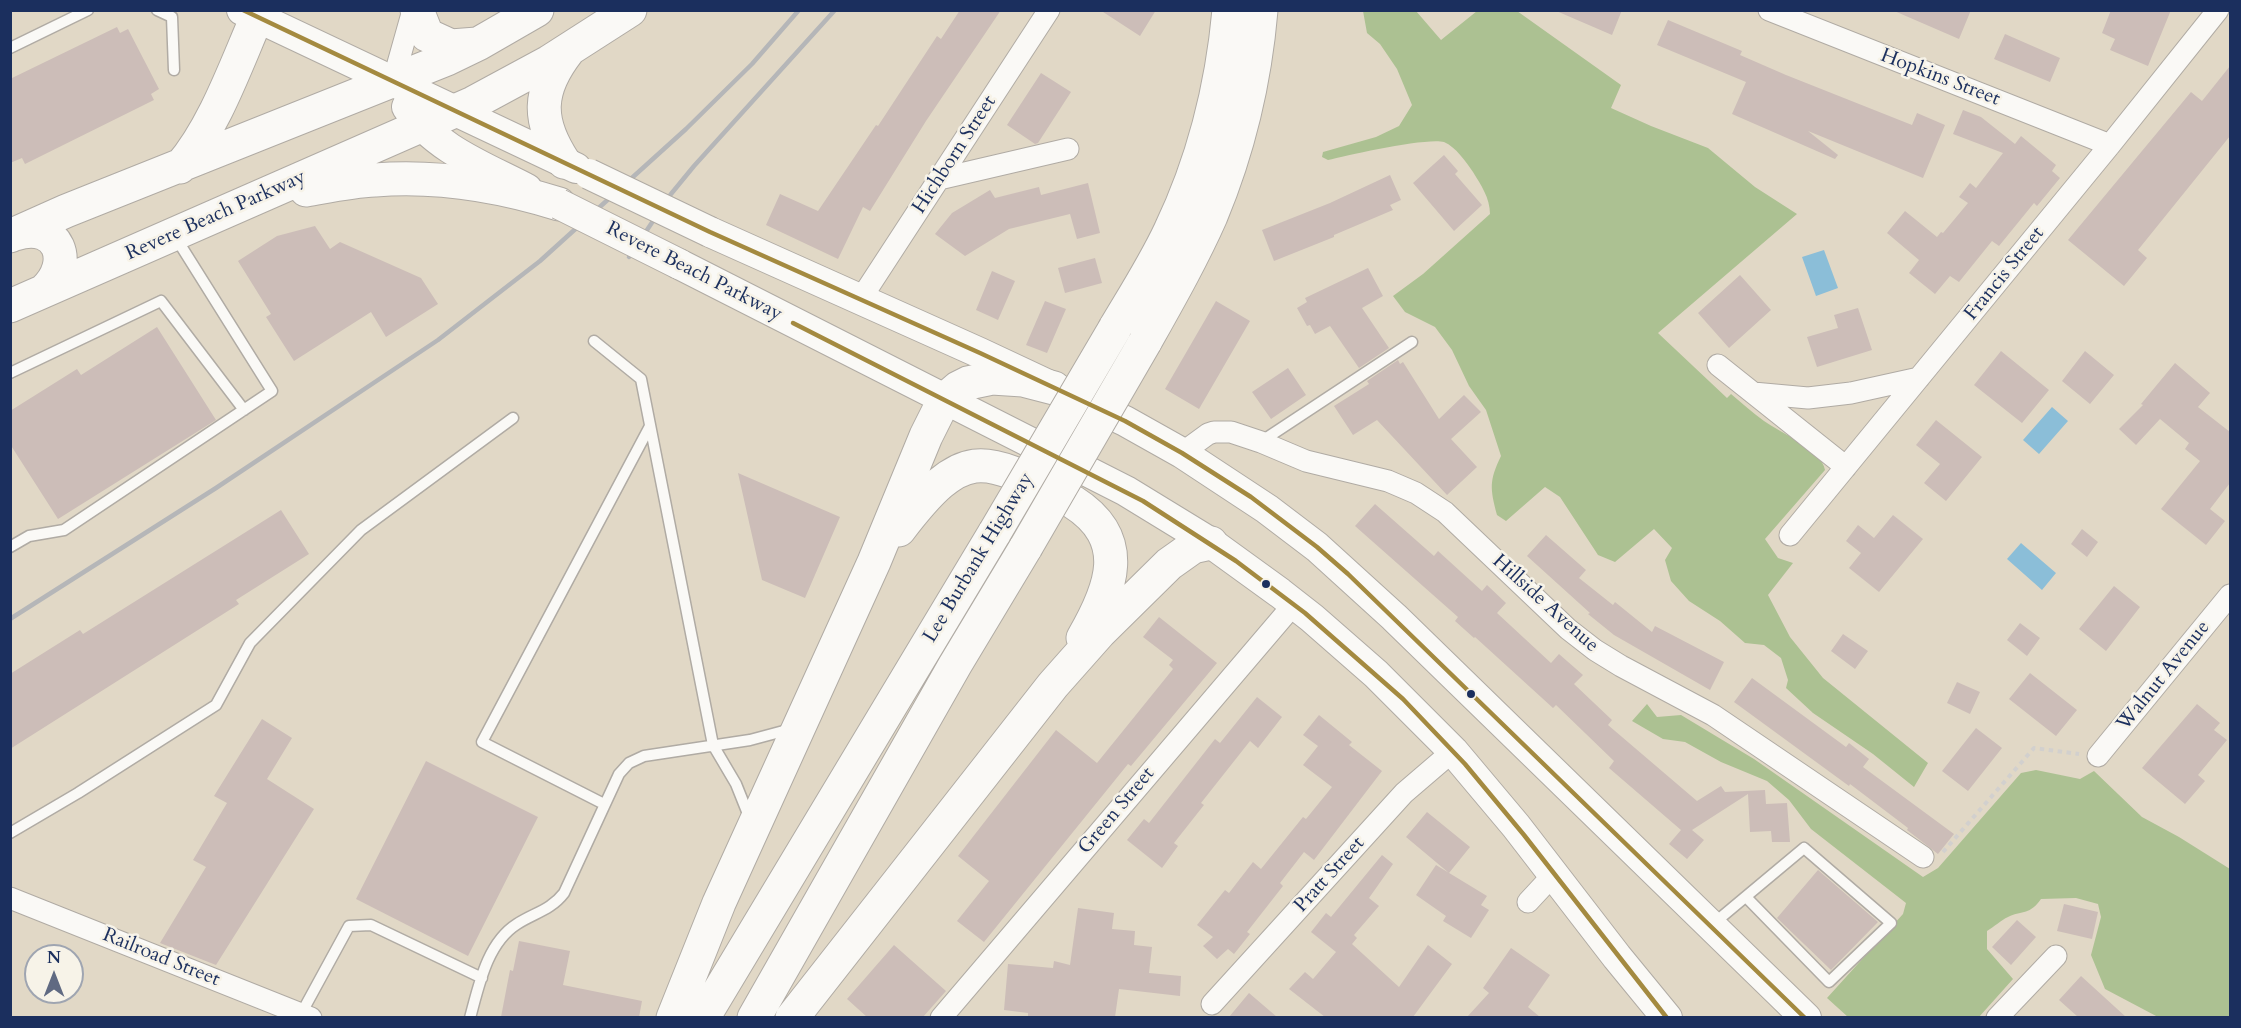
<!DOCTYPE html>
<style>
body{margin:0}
#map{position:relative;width:2241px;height:1028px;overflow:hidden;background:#e1d8c6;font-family:Cardo,serif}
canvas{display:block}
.frame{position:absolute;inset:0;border:12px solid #1b2f5e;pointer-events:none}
.north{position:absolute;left:24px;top:944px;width:60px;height:60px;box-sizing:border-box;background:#f7f3e8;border:2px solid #9fa5b1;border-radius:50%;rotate:0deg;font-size:16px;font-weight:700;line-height:24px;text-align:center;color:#1b2f5e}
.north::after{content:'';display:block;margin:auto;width:21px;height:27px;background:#606a82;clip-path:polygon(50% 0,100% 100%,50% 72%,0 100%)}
</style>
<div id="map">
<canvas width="2241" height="1028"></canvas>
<div class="frame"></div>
<div class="north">N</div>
</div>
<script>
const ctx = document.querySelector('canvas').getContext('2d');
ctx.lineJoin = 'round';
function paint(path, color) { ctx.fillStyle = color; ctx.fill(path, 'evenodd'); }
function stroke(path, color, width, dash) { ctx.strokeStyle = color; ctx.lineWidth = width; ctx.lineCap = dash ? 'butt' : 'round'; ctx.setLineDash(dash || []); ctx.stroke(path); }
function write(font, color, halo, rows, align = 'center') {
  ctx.font = font + ' Cardo,serif'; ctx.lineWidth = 5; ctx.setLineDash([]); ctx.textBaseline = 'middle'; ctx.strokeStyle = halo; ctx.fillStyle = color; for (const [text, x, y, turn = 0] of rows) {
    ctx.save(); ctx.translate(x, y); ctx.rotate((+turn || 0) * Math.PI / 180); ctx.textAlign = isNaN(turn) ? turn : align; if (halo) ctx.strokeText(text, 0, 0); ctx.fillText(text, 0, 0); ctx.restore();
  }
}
paint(new Path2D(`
 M1363,11H1416L1441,40L1477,11H1517L1621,85L1611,108L1651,126L1708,148L1755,187L1797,214L1658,333L1727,398L1731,394C1742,403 1753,413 1764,421C1781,433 1822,450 1825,470L1765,539L1778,558L1793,563L1768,595L1790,637L1823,678L1928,763L1914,787L1873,754L1813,713L1786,688L1788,680L1781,658L1764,645L1745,643L1720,621L1689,601L1671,581L1665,560L1672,548L1654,529L1615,562L1598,555L1560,497L1545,487L1506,521L1497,515C1490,488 1489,481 1501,456L1486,410L1469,386L1452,350L1435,327L1405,312L1393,296L1423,274L1490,214C1490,198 1481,185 1473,172C1466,162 1456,147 1444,142C1428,137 1348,155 1328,160L1322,157L1323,152L1376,137L1399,126L1412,105L1397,69L1380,44L1367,33Z
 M1647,704L1657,717L1681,715L1754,759L1923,877L1938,868L2021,773L2036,770L2080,779L2094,771L2142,817L2179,837L2230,869V1017H2158L2105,989L2091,955L2101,917L2098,904L2076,898L2041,899C2030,915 2023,910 2008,917C2001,920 1994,927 1987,931V949L2013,979L1979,1017H1848L1827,998L1903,914L1906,903L1811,829L1789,800L1767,781L1721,762L1685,742L1663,739L1632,721Z`), '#acc192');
paint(new Path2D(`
 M1824,250L1838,288L1816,296L1802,257Z
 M2052,407L2068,421L2039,454L2023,440Z
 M2021,543L2056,573L2042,590L2007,559Z`), '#8bbed8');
paint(new Path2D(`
 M960,10H1001L926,121L870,211L863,207L838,259L766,225L780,194L818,211L876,125L878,126L937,36L941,39Z
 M1100,10H1156L1140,36Z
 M1554,10H1622L1612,35Z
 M1892,10H1971L1959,39Z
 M2111,10H2171L2148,66L2110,50L2115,39L2102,33Z
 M1668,20L1742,51L1740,55L1786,75L1912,125L1917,113L1945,125L1923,178L1808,131L1838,155L1835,159L1732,114L1746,82L1657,45Z
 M117,27L120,33L128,29L159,89L151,94L154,100L25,164L22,158L10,163V79Z
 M2005,34L2060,58L2050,82L1994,59Z
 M2230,66V136L2138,250L2147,258L2124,286L2068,240L2191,92L2202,101Z
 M1041,73L1071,92L1038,143L1035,144L1007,125Z
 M1963,110L1981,117L2015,144L2021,136L2056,165L2052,171L2060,178L2037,206L2034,203L1999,246L1992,241L1959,282L1950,276L1935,294L1909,273L1919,260L1887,233L1905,211L1937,237L1941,232L1943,233L1968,203L1959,197L1970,183L1976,188L2003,153L1953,134Z
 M1444,155L1458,171L1455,174L1482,205L1454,231L1413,183Z
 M1390,175L1401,200L1390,205L1393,210L1334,235V237L1274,261L1262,230L1330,203Z
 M1088,183L1100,233L1077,239L1070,214L1009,229L965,256L935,234L952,213L990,190L995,198L1039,187L1041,195Z
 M315,226L330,249L340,242L421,278L438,304L386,337L371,312L294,361L266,317L271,314L238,261L277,236Z
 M1095,258L1102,283L1065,293L1058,268Z
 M1368,268L1383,296L1362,308L1389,348L1359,368L1330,326L1315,334L1310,325L1307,326L1297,308L1307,302L1305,298Z
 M992,271L1015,281L998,320L976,310Z
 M1740,275L1771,310L1729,348L1698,313Z
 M1045,301L1066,309L1047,353L1026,345Z
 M1216,301L1250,321L1199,409L1165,389Z
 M1858,308L1872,350L1817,367L1807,337L1838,328L1834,315Z
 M157,327L216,420L58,519L10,444V411L77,369L81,375Z
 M2001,351L2049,390L2022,423L1974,385Z
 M2085,351L2114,375L2090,404L2062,381Z
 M1398,360L1400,364L1403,362L1439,419L1464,395L1481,412L1451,439L1477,467L1447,495L1377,420L1353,435L1334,406L1369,384L1367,381Z
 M2175,363L2210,393L2198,407L2230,432V483L2210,509L2225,521L2206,545L2161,509L2200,461L2185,449L2189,443L2160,419L2136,445L2119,429L2143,405L2141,404Z
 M1288,368L1306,395L1271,419L1252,392Z
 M1936,420L1982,457L1946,501L1924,483L1940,464L1916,445Z
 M738,473L840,517L805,598L762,580Z
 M1375,504L1434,556L1438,551L1482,591L1487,585L1506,603L1497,613L1551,663L1559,654L1583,675L1574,684L1612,720L1608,725L1697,801L1721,786L1725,792L1765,790L1766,804L1787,803L1790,842H1772L1771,831L1750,832L1748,794L1692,830L1704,840L1687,859L1669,844L1681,830L1609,768L1614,761L1556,705L1553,708L1475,637L1474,638L1455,621L1458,617L1355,526Z
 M281,510L309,554L236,600L239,604L10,749V674L80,630L83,634Z
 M1893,515L1923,539L1879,592L1849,568L1861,553L1846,541L1858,525L1874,538Z
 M2082,529L2098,542L2087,557L2071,544Z
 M1546,535L1586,570L1579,578L1613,605L1615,602L1652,632L1655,626L1724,662L1710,690L1614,635L1588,614L1590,613L1527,556Z
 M2114,586L2140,607L2106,651L2079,629Z
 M1159,617L1217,663L1131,766L1128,764L984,942L957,921L989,881L958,856L1056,730L1097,763L1173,669L1169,665L1173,660L1143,637Z
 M2020,623L2040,638L2027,656L2007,640Z
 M1843,634L1868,651L1855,669L1831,651Z
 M2030,673L2077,710L2056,736L2009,699Z
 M1752,678L1846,747L1849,743L1869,759L1863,767L1954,834L1938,854L1907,830L1908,828L1850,784L1849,786L1734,702Z
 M1957,682L1980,692L1970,714L1947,703Z
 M1257,697L1282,717L1258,748L1250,741L1201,803L1204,805L1174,843L1178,846L1162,868L1127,840L1144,819L1149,823L1215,739L1220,743Z
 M2197,704L2220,723L2214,730L2227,740L2198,775L2205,781L2185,804L2142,768Z
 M1319,715L1352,742L1349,745L1382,771L1314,860L1304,852L1280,883L1283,886L1247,932L1250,934L1234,954L1228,949L1217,959L1203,946L1213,937L1197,925L1225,890L1229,893L1253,862L1261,869L1303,817L1306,819L1332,787L1303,765L1318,746L1303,735Z
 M262,719L292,738L267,779L314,809L216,965L160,943L206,867L193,860L227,803L214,796Z
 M1976,728L2002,748L1968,791L1942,771Z
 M426,761L538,817L468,956L356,899Z
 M1427,812L1470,847L1449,873L1406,837Z
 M1382,855L1393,864L1369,898L1379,906L1354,935L1357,938L1352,944L1399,987L1428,945L1452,964L1413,1017H1325L1289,989L1305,972L1313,979L1336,952L1311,932L1326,913L1331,917Z
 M1436,865L1487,896L1481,905L1489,910L1471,938L1443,921L1446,916L1416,895Z
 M1818,870L1878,922L1831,970L1777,918Z
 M2064,904L2098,912L2092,939L2057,931Z
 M1078,908L1114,913L1112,929L1135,931L1134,945L1152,947L1149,973L1181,976L1180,996L1119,989L1115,1017H1028V1013L1004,1010L1008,964L1053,968L1054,961L1070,965Z
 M2017,920L2036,937L2011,965L1992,947Z
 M519,941L570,951L563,985L642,1001L639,1017H501L510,970L513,971Z
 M894,945L946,991L923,1017H867L847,999Z
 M1511,948L1550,975L1528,1007L1540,1017H1467L1489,993L1483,988Z
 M2081,976L2126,1017H2078L2059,1000Z
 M1249,993L1277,1017H1229Z`), '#ccbdb8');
const service = new Path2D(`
 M157,10L172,17L174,70
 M10,48L88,10
 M594,341L641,379L713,745L736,784L750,819
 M10,373L161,301L244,410
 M1262,441L1412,342
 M10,547L29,536L64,530L272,391L176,238
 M604,804L482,742L650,426
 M10,833L78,793L216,705L250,643L361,530L513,418
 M1713,924L1804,848L1891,923L1829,982L1746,897
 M301,1014L349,926L371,925L482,978
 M470,1018C479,985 487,943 517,924C534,913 551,910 564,893L619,774L629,763L644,756L750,740L791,729`);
const minor = new Path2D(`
 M1769,10L2110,145
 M393,81L413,10
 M939,179L1068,149
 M860,300L1049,10
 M1718,365L1846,467
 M1753,393L1808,398L1851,393L1919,378
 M1182,453L1208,434L1214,432H1231L1261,442L1306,461L1388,481L1416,493L1445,512L1568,629L1595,650L1621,666L1713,715L1923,857
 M1790,535L2110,145L2218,10
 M2098,756L2230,595
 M10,898L311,1018
 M1528,902L1554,874
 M1212,1004L1404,793L1453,751
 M941,1018L1294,604
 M1997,1018L2056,956`);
const secondary = new Path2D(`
 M242,10L576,168
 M407,107C435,149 485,167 527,189
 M710,232L980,353L1125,421L1182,453L1267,509L1317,547L1394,617L1806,1018
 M679,264L1126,491L1211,543L1280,593L1312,618L1376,674L1453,751L1516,826L1617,957L1667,1018`);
const trunk = new Path2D(`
 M417,10L427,35L451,46L477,44
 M564,162C537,121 537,91 568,51
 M180,167C214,128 236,65 257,17
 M306,190C329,186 352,181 375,180C437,175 501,186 559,204
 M15,234C59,220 75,263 44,291
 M10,236L66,211L447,59L478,44L537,10
 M10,306L473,103L549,62L630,10
 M1115,328C1134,296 1154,265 1170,231C1203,162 1222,87 1229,10
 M1145,342C1168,301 1192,259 1211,216C1238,151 1255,81 1261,10
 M899,530C966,442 983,456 1073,502C1131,539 1112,588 1083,638
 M673,1018L719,903L874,562L926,436L944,400L958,388L968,383L992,378L1023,380L1054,388
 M703,1018L995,532
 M754,1018L955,665L1026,547
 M792,1018L1053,685L1100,632L1169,564L1193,547L1211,543`);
stroke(service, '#b0aba4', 13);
stroke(minor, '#b0aba4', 23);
stroke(secondary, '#b0aba4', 32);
stroke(trunk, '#b0aba4', 35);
stroke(new Path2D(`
 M1943,852L2034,748L2079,754`), '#d2d0ce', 4, [4.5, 4.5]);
stroke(service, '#faf9f6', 10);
stroke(minor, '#faf9f6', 21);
stroke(secondary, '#faf9f6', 30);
stroke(trunk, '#faf9f6', 33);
stroke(new Path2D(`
 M629,257L671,194L694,166L835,10
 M10,619L216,488L438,340L540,261L686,129L752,64L799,10`), '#b5b6b8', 4.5);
const secondaryBridge = new Path2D(`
 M589,174L710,232
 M559,204L679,264`);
const trunkBridge = new Path2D(`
 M995,532L1115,328
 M1026,547L1145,342`);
stroke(secondaryBridge, '#b0aba4', 32, []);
stroke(trunkBridge, '#b0aba4', 35, []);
stroke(secondaryBridge, '#faf9f6', 30);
stroke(trunkBridge, '#faf9f6', 33);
stroke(new Path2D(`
 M243,10L710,232L980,353L1125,421L1182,453L1251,497L1317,547L1348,574L1805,1018
 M793,323L1143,501L1236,561L1305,613L1403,699L1465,764L1524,835L1667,1018`), '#a48a40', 4.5);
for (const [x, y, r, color] of [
 [1266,584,5,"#1b2f5e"],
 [1471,694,5,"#1b2f5e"]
]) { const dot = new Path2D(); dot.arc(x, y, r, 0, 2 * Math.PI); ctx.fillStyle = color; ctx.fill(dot); stroke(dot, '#f7f3e8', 2); }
write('20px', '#1b2f5e', '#f7f3e8', [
 ["Hopkins Street",1940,78,21],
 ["Hichborn Street",955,155,-57],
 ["Revere Beach Parkway",216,216,-24],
 ["Revere Beach Parkway",694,272,27],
 ["Francis Street",2005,274,-51],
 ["Lee Burbank Highway",979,558,-59],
 ["Hillside Avenue",1545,604,42],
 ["Walnut Avenue",2164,676,-51],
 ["Green Street",1117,811,-50],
 ["Pratt Street",1330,875,-48],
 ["Railroad Street",161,958,22]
]);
</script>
